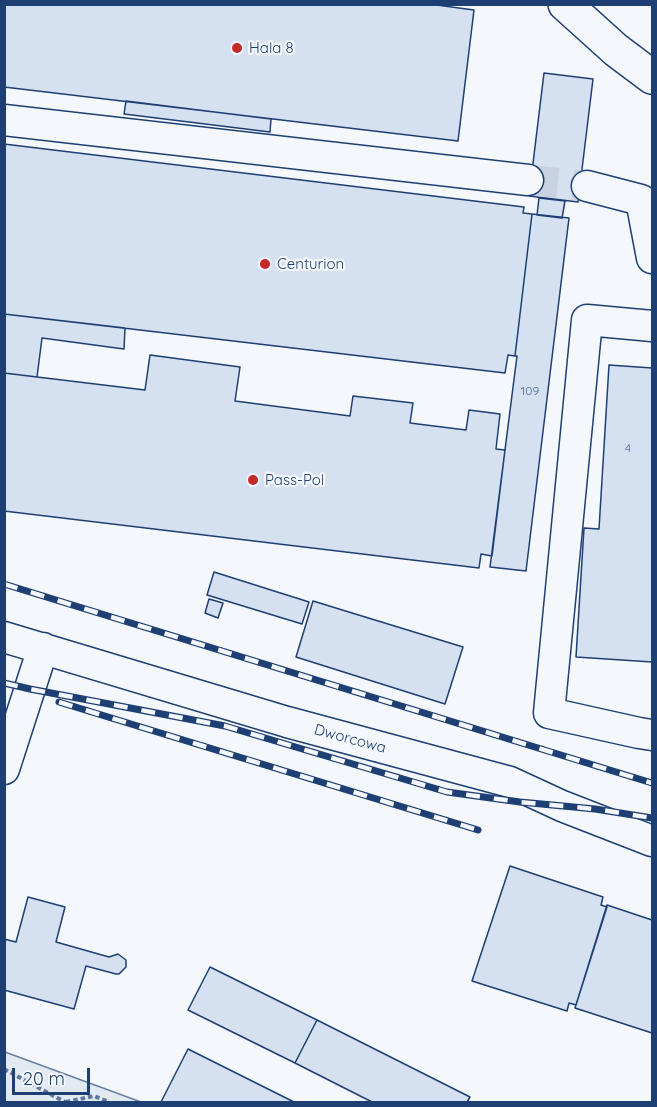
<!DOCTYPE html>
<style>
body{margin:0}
#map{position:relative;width:657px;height:1107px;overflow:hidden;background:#f4f7fb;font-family:Quicksand,sans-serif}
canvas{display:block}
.frame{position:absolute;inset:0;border:6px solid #1d3f73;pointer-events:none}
.scale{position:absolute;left:12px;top:1068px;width:78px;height:27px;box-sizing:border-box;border:3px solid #1d3f73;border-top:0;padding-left:8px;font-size:18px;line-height:21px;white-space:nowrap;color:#1d3f73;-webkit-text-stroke:4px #f4f7fb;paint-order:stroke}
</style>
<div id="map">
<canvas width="657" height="1107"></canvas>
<div class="frame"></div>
<div class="scale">20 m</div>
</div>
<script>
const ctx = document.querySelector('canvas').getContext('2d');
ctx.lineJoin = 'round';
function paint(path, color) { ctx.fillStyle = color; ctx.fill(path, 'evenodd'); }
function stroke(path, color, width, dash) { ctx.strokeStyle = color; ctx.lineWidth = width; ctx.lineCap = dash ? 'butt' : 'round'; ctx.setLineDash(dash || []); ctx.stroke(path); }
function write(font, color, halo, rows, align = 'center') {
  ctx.font = font + ' Quicksand,sans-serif'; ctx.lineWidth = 4.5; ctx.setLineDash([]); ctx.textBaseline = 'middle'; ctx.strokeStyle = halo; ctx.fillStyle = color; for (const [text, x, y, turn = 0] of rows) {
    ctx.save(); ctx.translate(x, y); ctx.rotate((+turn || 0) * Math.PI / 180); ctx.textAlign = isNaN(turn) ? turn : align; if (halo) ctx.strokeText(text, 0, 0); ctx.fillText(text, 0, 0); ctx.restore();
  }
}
const green = new Path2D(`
 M5,1052L141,1102H5Z`);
paint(green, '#e3e9f0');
stroke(green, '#687fa3', 1.5);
const building = new Path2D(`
 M4,4H429L474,10L458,141L4,87Z
 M544,73L593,79L578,202L529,196Z
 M126,101L271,119L270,132L124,114Z
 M4,144L524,207L523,213L532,214L515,356L508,355L505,373L4,314Z
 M539,198L565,201L562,218L537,215Z
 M532,214L569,218L526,571L490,567L517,356H515Z
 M4,314L125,328L124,349L42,338L37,377L4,373Z
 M150,355L240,367L235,401L350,416L353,396L413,403L410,423L466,430L469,410L500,414L496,449L505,450L492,556L481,554L479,568L4,511V373L145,390Z
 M609,365L652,368V662L576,657L584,528L599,529Z
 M214,572L309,602L302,624L207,595Z
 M209,599L223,603L218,618L205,613Z
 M313,601L463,647L445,704L296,657Z
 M510,866L603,897L601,905L607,907L576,1005L569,1003L567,1011L472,981Z
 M28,897L65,907L56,942L109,957L118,954L126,960V967L119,974H116L86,966L74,1009L4,990V939L16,942Z
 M607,905L652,920V1033L575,1008Z
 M210,967L317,1020L295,1063L188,1010Z
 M317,1020L470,1097L467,1102H372L295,1063Z
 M188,1049L294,1102H161Z`);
paint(building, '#d5e0f0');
stroke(building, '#1d3f73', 1.5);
stroke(new Path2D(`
 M528,180L587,186`), '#c9d2e0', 30, [30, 15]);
const minor = new Path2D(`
 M4,120L528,180
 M587,186L641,200L652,258
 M652,326L587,320L549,713L639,733L652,735
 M4,637L287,722L510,782L562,806L652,841
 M4,769L43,648`);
const major = new Path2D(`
 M565,4L616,50L652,77`);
stroke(minor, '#1d3f73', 33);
stroke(major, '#1d3f73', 36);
stroke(new Path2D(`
 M4,1069L65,1102
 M66,1102L94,1096L109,1102`), '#5e769c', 4, [4.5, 3]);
stroke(minor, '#f4f7fb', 30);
stroke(major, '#f4f7fb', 33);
const rail = new Path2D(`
 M4,584L652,783
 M4,683L30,689L225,726L447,792L520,802L595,809L652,818
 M59,702L478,830`);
stroke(rail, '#1d3f73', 7);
stroke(rail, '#f4f7fb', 4.5, [14]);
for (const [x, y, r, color] of [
 [237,48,6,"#c62828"],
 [265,264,6,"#c62828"],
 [253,480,6,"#c62828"]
]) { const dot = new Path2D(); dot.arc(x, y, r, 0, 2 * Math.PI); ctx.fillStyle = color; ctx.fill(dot); stroke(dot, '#f4f7fb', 2); }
write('12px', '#4b6792', null, [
 ["109",530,391],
 ["4",628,448]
]);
write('15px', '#1d3f73', '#f4f7fb', [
 ["Hala 8",249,48],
 ["Centurion",277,264],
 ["Pass-Pol",265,480]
], 'left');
write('15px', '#1d3f73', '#f4f7fb', [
 ["Dworcowa",350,739,15]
]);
</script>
